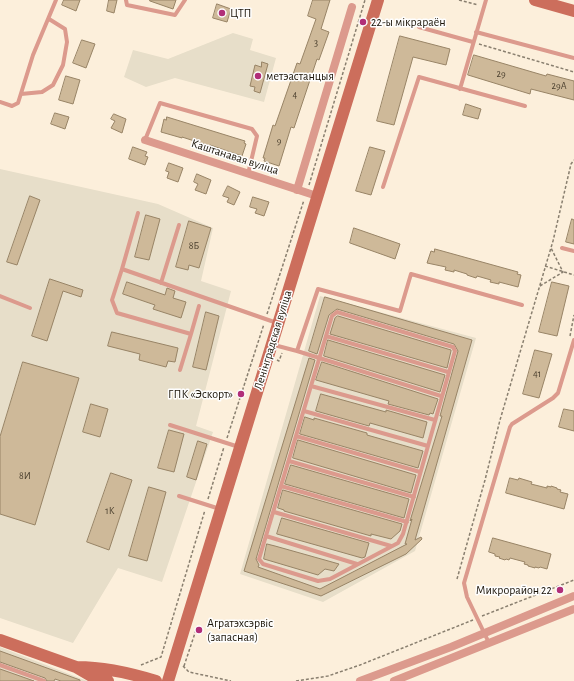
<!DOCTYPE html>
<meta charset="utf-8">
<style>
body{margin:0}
canvas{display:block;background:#fcefdb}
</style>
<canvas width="574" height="681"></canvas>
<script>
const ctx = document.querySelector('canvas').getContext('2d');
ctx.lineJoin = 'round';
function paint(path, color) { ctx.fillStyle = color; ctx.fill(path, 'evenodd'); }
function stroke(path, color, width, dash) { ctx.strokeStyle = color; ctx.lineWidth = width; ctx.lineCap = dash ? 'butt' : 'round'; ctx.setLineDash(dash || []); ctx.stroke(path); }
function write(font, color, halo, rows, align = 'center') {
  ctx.font = font + ' "Alegreya Sans",sans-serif'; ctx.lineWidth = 3; ctx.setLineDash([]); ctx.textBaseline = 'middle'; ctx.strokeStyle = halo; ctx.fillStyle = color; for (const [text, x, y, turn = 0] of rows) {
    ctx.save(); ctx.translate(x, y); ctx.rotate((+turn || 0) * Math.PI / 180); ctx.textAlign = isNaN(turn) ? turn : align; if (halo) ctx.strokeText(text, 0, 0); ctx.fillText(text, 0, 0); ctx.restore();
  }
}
paint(new Path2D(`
 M233,33L253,39L250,50L276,58L264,102L175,78L146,87L124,77L133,50L168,59Z
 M0,169L158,204L213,228L201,281L231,291L196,426L213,432L162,582L118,568L73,643L0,618Z
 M320,296L476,338L415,551L323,602L240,574Z
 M0,647L87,681H0Z`), '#e7dec9');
const building = new Path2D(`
 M64,0H80L76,11L62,5Z
 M109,0H117L114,13L107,11Z
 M150,0H176L173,9L150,1Z
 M313,0H330L321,29L329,32L319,60L317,59L294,128L291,127L279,166L264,161L265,158H263L273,125L275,126L297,63L300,64L316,19L308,16Z
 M217,4L231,9L227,22L213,18Z
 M400,36L450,49L446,65L413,57L394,125L377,121Z
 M82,40L95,44L86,68L73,63Z
 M474,55L546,76L547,74L574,81V100L531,89L530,94L468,75Z
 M262,62L268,64L260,93L254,91L255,87L250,86L255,65L261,67Z
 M66,76L80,80L73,104L59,100Z
 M466,104L481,109L478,119L463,115Z
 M55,113L69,117L65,129L51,124Z
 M114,114L126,119L122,133L111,128L115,121L111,119Z
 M167,117L245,141L244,143L246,144L242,156L210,145V146L182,137V138L161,132L164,119L166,120Z
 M133,147L147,152L145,156L148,157L145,165L129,159Z
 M370,147L385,151L371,195L356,191Z
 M169,163L183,168L178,182L167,178L169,172L166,171Z
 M197,174L211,180L206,194L195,190L198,184L194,182Z
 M228,186L240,192L234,205L227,202L229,198L223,196Z
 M30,196L40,200L17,265L7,262Z
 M253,197L269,202L264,216L255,213L257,209L250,207Z
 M146,215L160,219L149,260L135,257Z
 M572,219L574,220V244L566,242Z
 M189,221L211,228L199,268L189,265L188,270L176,267Z
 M354,228L400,244L395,259L350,243Z
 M435,249L518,272L517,274L521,275L518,287L499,282V284L490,282L491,280L477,276L476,278L467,275V274L454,270V272L445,270L446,267L427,263L431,251L434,252Z
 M50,279L83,290L81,297L63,291L47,341L32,336Z
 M127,282L165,295L167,288L175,291L173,298L186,302L181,318L153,309L155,305L123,294Z
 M552,282L569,286L557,336L539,332Z
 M325,297L472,340L415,540L421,537L422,539L406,554L321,596L244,571L309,358L315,360L256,559L259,565L258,567L320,589L407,544H405L412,519L410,521L442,416H440L458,351L454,344L337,309L329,315L317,354L309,351Z
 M206,312L219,316L206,370L193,367Z
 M338,316L451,350V351L447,368L330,334L335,318Z
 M112,332L178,348L175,362L168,361L166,367L139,360L140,354L108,346Z
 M328,340L445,375L440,392L324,356Z
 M535,350L552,354L539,398L523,394Z
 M23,362L79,378L35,525L0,514V437Z
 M322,362L438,399L433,414L430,413L429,415L388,404L389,401L316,380Z
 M321,394L386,412V410L427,422L423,438L370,423L369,426L316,411Z
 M91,404L108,409L100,437L83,432Z
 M564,409L574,411V431L559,427Z
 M305,417L314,420V418L367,433V435L423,451L418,468L300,434Z
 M169,430L184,434L174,472L158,468Z
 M298,440L416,475L411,493L293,458Z
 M198,441L207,444L196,480L187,477Z
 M291,465L409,499L404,518L285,484Z
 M111,473L132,480L109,550L87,542Z
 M510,478L518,480L519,478L522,479L532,482L531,484L547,488V486L551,487V486L557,488V489L561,490L560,492L568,494L564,509L506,493Z
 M149,487L166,492L147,561L129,556Z
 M283,490L402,524L400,531L391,539L371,534V536L284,511V510L278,508Z
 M282,518L369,543L365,557L362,558L277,534Z
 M493,538L551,554L547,569L540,567L539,568L535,567V568L528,566V565L524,564L525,562L510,558L509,560L506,559L505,560L499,558L500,557L495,556V554L489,552Z
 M267,544L275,546L339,564L334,571L325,569L318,575L264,559Z
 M0,651L80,680V681H61L55,679L54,681H47L45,678L0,662Z
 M0,669L34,681H0Z`);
paint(building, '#ceb999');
stroke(building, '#988466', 1);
stroke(new Path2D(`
 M459,0L478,5
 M479,44L574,72
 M309,185L365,0
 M545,266L574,275
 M540,286L563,272L551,248
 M267,314L304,200
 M570,336L574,315
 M277,360L279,361L282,353
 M227,438L264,324
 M208,499L224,447
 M457,579L485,480L500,420L553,241L571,164L574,160
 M482,616L574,580
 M141,665L161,657L205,510
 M183,666L189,672L231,681
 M184,666L196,630
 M296,681L328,676L360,665L473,620`), '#897f6f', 1.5, [3, 2]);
stroke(new Path2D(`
 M126,0L127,5L175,15L185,0
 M419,27L473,42
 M476,32L574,58
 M460,89L486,0
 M21,94L42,92L53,85L63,65L67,42L65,29L49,19
 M0,102L12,106L18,103L33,55L56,0
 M145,140L160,103L252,129L257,136L248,174
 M383,187L419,77L525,106
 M138,213L122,269L277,323
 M562,248L574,251
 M122,269L112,300L117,313L191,334L199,306
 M161,283L179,225
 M0,296L30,308
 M337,312L453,347L455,351L403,534L398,543L330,579L318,581L263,564L259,559L332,316Z
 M326,336L448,372
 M274,345L297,351L318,289L400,311L411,274L522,305
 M297,351L441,396
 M180,370L191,334
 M311,386L435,420
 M304,411L428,446
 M170,425L239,447
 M296,436L420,472
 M289,461L414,497
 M281,486L407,522
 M179,496L220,509
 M274,512L391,546
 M266,536L357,564
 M489,643L467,597L464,583L510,427L512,424L553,398L558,393L574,340
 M0,665L44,681`), '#dc9a8d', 4);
stroke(new Path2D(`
 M145,140L317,196
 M297,190L352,7
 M360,681L451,647L574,596
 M394,681L574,609`), '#dc9a8d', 8);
stroke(new Path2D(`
 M535,0L574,11
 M0,640L76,667L93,677L108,681
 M77,667C104,667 130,673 156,681
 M168,681L378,0`), '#cc6e5c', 12);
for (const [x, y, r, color] of [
 [222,13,4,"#b12e78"],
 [363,22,4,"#b12e78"],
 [258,76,4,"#b12e78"],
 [241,394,4,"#b12e78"],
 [560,590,4,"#b12e78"],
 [199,630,4,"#b12e78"]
]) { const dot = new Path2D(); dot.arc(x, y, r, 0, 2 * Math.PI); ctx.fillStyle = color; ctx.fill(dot); stroke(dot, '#fefefe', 1.5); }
write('10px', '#483d2c', null, [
 ["3",316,43],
 ["29",501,74],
 ["29А",559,86],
 ["4",295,95],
 ["9",279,141],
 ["8Б",194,246],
 ["41",537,374],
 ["8И",25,476],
 ["1К",110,511]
]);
write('12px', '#1b1408', '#fefefe', [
 ["ЦТП",230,13],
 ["22-ы мікрараён",371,22],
 ["метэастанцыя",266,76],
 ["ГПК «Эскорт»",233,394,"right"],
 ["Микрорайон 22",552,590,"right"],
 ["Агратэхсэрвіс",207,623],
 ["(запасная)",207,637]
], 'left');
write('12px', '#1b1408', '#fefefe', [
 ["Каштанавая вуліца",235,157,18],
 ["Ленінградская вуліца",273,340,-73]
]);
</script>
